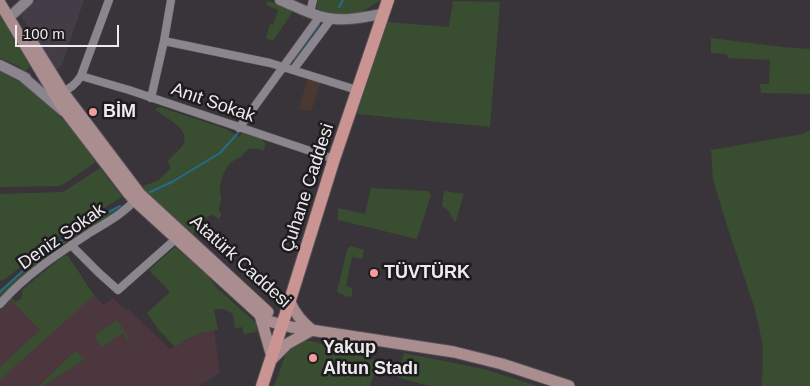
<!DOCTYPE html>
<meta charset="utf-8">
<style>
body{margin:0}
#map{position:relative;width:810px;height:386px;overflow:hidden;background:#383439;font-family:Arial,sans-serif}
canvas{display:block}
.scale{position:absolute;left:15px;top:25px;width:104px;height:22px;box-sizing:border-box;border:2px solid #eeebee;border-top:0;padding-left:6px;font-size:15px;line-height:18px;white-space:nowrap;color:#eeebee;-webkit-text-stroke:4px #1e1c1f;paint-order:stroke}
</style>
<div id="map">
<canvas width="810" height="386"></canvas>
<div class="scale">100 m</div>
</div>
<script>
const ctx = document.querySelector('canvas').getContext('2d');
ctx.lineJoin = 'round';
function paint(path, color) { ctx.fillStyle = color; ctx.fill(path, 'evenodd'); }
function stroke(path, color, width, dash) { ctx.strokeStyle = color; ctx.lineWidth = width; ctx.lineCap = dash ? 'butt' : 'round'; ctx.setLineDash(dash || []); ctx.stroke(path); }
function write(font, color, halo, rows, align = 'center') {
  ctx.font = font + ' Arial,sans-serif'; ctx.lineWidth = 5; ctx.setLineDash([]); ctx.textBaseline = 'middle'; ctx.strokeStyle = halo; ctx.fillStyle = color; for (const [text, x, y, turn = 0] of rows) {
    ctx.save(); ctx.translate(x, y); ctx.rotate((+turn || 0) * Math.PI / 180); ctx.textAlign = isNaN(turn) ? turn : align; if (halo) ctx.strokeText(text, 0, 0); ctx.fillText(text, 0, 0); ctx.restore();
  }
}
paint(new Path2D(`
 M308,77L321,81L311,112L299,108Z`), '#4c3833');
paint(new Path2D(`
 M91,291L103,305L113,298L127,311L128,309L170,349L195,335L208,330H214L220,373L199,386H0V307L12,298L40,330Z`), '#4b373d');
paint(new Path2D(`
 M36,0H84L62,65L56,70L20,15Z`), '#443c46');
paint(new Path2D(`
 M318,0H383C373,3 367,10 358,14C348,19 326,13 316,8Z
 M268,1L277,4L293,11L273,41L266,38L270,24L273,25L278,10L266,5Z
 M453,1L500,2L490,127L357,114L387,22L449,27Z
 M0,15L30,66L25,71L18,66L0,58Z
 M711,38L782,47L810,49V94L761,93L760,84H769L770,60L728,58L727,54L711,53Z
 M0,72L22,83L65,121L95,160L94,163L64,184L58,186L0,187Z
 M160,107L226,129L239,137L244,131L261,139L266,144L263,151C250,146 248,148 240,158C227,160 220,179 220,191C220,193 221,196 221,199C221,203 219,206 219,211L222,214L219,219L213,215C204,216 198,227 193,234L148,195L143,188L144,186L159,180L171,168L168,162L169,160C172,155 180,150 183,145C192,128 164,118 155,109Z
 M810,130V386H762L763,348L759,327L754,306L729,232L713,179L711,150L803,134Z
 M100,168L122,197L48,243L14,272L5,279L0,281V194L63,192Z
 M371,188L428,191L431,194L417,239L338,220V208L365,214Z
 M444,191L464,194L455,223L449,211L442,206Z
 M118,209H119L116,212L58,248L0,299V289L7,285L57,245L113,210Z
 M350,246L364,250L362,259L352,257L346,286L352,288V296L349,297L341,294L337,292L347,250Z
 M175,247L207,275L217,288L256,323L257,332L244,334L242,327L235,328L233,314L224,309H214L218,330C199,331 190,337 175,347L158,329L147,313L170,292L149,270Z
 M64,255L68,256L94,295L0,380V367L40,330L11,300L6,303L0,311V307L10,298H12L15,302L22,298V290Z
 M117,320L130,339L128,340L123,333L102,347L94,336Z
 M300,341H311L378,361L370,386H274L287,351Z
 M75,351L85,359L43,386H39Z
 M404,353L484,369L537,386H429L396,377Z`), '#394e30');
stroke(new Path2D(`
 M339,7L343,0
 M294,59L319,25
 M279,78L286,70
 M150,192L172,182L220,153L238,133
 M0,292C15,278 30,263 47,251C69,234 95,219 120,206`), '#266a8d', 2);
const minor = new Path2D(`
 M310,12L313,0
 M164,41L270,63L357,90
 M293,70L331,19
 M81,76L129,90L334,159
 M59,94C68,89 75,86 81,76L109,0
 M151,98L164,41L171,0
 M239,128L320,16
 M71,245L99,273L118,290L179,236
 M0,304C25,275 59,253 91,232C109,221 123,214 137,198`);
const tertiary = new Path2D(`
 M280,0C298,7 316,18 336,19C351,21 368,16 383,14
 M14,13L28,0
 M0,65L26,78
 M22,76L63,111`);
const secondary = new Path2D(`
 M0,3L62,107L128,193L135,201L260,315L268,321L291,327L454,352L502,364L569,386
 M34,45L63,92L140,194L268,312
 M260,315L272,357
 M271,360L287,344L312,330C302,322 295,314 290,302`);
const primary = new Path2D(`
 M262,386L286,313L334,159L388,0`);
stroke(minor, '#555156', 9);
stroke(tertiary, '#555156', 12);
stroke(secondary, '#555156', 13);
stroke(primary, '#555156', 14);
stroke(minor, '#8b868d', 8);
stroke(tertiary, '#8b868d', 10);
stroke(secondary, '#aa8d8f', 11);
stroke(primary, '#ca9492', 12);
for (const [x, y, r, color] of [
 [93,112,5,"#f59b9d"],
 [374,273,5,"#f59b9d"],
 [313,358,5,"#f59b9d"]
]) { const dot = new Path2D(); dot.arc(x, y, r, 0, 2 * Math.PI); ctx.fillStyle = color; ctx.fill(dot); stroke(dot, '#1e1c1f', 2); }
write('18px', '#eeebee', '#1e1c1f', [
 ["Anıt Sokak",213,103,19],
 ["Çuhane Caddesi",308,188,-72],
 ["Deniz Sokak",62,237,-35],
 ["Atatürk Caddesi",240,262,42]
]);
write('bold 18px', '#eeebee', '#1e1c1f', [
 ["BİM",103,112],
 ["TÜVTÜRK",384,273],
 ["Yakup",323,348],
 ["Altun Stadı",323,369]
], 'left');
</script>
